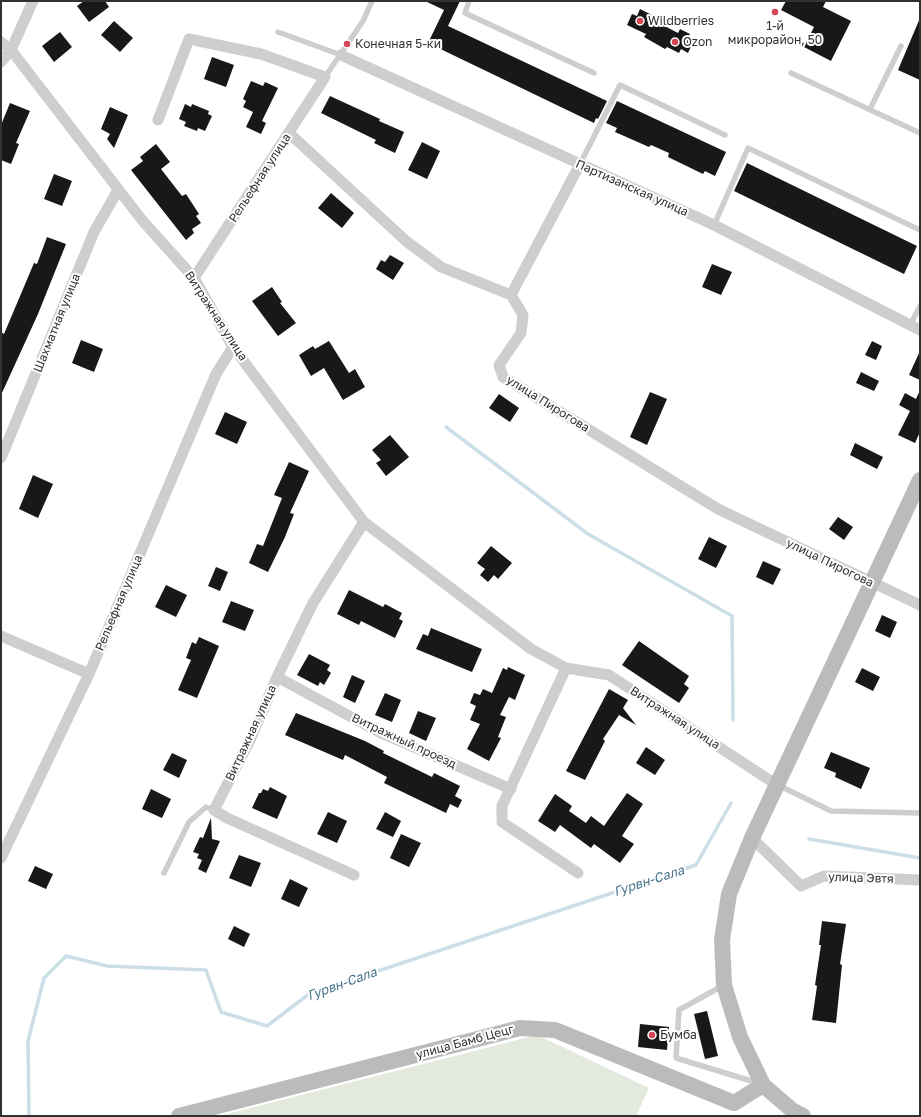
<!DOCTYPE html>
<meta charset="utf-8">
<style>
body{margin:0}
#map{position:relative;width:921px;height:1117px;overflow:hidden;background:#fff;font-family:"Golos Text",sans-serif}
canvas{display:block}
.frame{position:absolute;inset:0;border:2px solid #313131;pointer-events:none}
</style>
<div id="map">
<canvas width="921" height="1117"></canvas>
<div class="frame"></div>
</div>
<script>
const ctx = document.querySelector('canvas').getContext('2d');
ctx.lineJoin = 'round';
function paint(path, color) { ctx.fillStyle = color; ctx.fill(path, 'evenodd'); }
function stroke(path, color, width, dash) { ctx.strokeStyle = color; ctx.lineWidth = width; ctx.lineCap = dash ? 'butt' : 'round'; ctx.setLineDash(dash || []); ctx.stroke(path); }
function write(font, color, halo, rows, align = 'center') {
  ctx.font = font + ' "Golos Text",sans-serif'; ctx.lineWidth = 4; ctx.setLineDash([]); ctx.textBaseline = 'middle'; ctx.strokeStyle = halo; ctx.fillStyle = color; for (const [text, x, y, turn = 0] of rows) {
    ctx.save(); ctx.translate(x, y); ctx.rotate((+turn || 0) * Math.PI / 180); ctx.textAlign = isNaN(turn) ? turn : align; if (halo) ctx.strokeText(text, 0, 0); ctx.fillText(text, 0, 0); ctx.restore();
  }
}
paint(new Path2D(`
 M537,1035L649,1088L636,1116H219Z`), '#e4e9de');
stroke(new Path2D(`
 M446,427L588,534L732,616L733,720
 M809,839L920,858
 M29,1116L28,1041L44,978L66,956L107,966L206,970L221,1012L267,1026L309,994L696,865L731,803`), '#ccdee7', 3.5);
paint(new Path2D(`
 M84,1H105L109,7L89,22L77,6Z
 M425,1H460L448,26L607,101L598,119L596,118L594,123L428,43L444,10Z
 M786,1H826L823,7L851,21L831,61L804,47L814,27L781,10Z
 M640,9L652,15L651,19L678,33L680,29L690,34L688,37L694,40L688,53L681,49L679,53L667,47L665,49L644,37L646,34L627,25L632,14L637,16Z
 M920,18V80L898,70Z
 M114,21L133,38L120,52L101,35Z
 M60,32L72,47L54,62L42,46Z
 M212,57L234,65L226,87L204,79Z
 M251,81L263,86L265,82L278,88L262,121L266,123L261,134L246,127L253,112L243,107L246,101L243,99Z
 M330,96L380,119L379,121L404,132L395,153L374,143L376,140L321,113Z
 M617,101L726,152L715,176L705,171L703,174L668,157L669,153L651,145L649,147L615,132L617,128L606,123Z
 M10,103L30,111L16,143L19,144L11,164L1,160V125Z
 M185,104L191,107L192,104L209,111L208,114L212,116L205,131L198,128L197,131L184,126L186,122L179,119Z
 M110,107L128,115L114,148L107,139L110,134L101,129Z
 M422,142L440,151L427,179L408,170Z
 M156,144L170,162L161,169L182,196L186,194L199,214L196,216L201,223L192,229L194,233L186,240L131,170L143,161L140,157Z
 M747,163L917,246L904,274L734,191Z
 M54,174L72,181L62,206L44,199Z
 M331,193L354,213L342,228L318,208Z
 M47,237L66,244L38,314L1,395V332L4,334L34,263L37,264Z
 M390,255L404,263L393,280L376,269L381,260L385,262Z
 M712,264L732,272L721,295L702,287Z
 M272,287L282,302L280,303L296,323L278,336L252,301Z
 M81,340L103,349L94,372L72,363Z
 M329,341L349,373L355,369L365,387L343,400L324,368L311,376L299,355L313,346L315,349Z
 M872,341L882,346L876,360L865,355Z
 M920,351V380L909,375Z
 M861,372L879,381L874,391L856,383Z
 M920,390V432L915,443L898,435L910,411L899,405L905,393L916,399Z
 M650,392L667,399L647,445L630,437Z
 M499,394L519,408L510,422L489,408Z
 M225,412L247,422L237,444L215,434Z
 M390,435L409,457L386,476L376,463L381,460L372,450Z
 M855,443L883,457L877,469L850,455Z
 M289,462L309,471L290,513L294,514L285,537L268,572L249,563L257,544L263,546L282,498L274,495Z
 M33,475L53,484L38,518L19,509Z
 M838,517L853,527L844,540L829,529Z
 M709,537L727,546L716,568L698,559Z
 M491,546L512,563L498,579L494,575L488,582L480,575L485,569L477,563Z
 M763,561L781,569L773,585L756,577Z
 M216,567L228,572L220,591L208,586Z
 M166,585L187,595L176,617L155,607Z
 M349,590L383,607L385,604L402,613L399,619L403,621L395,638L361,621L359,625L337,614Z
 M231,601L254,610L245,631L222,622Z
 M882,615L897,622L890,638L875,631Z
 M431,628L482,649L472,672L416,649L423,634L428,636Z
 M199,637L219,646L197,698L178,690L191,660L186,658L192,642L196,644Z
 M639,641L689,676L684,684L689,688L679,703L622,665Z
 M309,654L330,665L327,670L331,673L324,685L320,682L318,686L297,675Z
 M508,667L525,675L515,700L509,697L500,715L506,717L498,737L501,738L489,761L467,749L480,724L470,720L476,706L470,703L474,693L480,695L483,689L492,693L503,668L507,670Z
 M862,668L880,677L873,691L855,682Z
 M352,675L365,681L355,703L343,697Z
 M609,689L628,700L623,708L636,725L619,715L603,739L605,741L585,780L566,771Z
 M385,693L401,700L392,722L375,715Z
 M418,711L436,718L426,741L409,733Z
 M296,713L365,741L384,751L383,753L432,777L434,773L460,786L455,796L462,800L458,808L450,804L446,813L384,783L387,777L345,755L343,760L285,735Z
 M646,747L665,760L655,775L636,763Z
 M831,752L870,768L861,789L835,777L836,773L824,768Z
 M172,753L187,760L179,778L163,770Z
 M270,787L287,796L277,819L252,808L259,793H261L263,789L268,791Z
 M151,789L171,799L162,818L142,809Z
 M627,793L643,804L622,836L634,844L620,863L594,844L591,848L560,825L555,832L538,821L555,794L572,806L569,811L586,823L591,816L604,826Z
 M328,812L347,821L337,843L317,834Z
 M385,812L401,821L393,837L376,829Z
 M211,818L212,839L220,841L206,873L198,869L202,860L197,858L199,854L193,852L200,837L203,838Z
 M401,834L421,843L409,867L390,858Z
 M239,855L261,863L251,887L229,878Z
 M35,866L53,874L46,889L28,881Z
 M290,879L308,888L299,907L281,899Z
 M822,921L846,924L840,964L842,965L836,1023L812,1020L817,986L815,985L821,945H819Z
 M234,926L250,934L244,947L228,939Z
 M707,1011L718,1056L705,1059L694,1014Z
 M640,1024L669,1027L667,1050L638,1047Z`), '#181818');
stroke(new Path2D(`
 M469,1L465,13L594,73
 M278,32L341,55
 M791,73L920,133
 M325,77L363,21L372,1
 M870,109L901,46
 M580,164L620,85L725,135
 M714,225L748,148L920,230
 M910,325L920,306
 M778,785L831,811L920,813
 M164,873L189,822L206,807L214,810
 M722,986L679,1010L676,1058L758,1083`), '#cecece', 5.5);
stroke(new Path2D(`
 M1,42L11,50L142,220L194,278L233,347L364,522L531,649L566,668L609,675L777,785
 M341,55L714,225L920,330
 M1,62L11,50L33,1
 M158,120L189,39L261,54L325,77L194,278
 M289,133L406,241L441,267L511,295L523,315L521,333L499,365L503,377L718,509L920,605
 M511,295L580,164
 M1,458L94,232L118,190
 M1,636L89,674
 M566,668L502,806V822L578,873
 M277,677L381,733L511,789
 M752,838L801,886L824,876L920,880
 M1,858L89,674L216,374L233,347
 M354,875L227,818L214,810L250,740L277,677L313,603L364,522`), '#cecece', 11);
stroke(new Path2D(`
 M179,1116L520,1028L555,1030L734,1103L763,1085
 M803,1116L792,1110L763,1085L740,1037L724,985L722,940L729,894L752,838L920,480`), '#bbb', 16);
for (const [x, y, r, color] of [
 [775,12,4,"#d34756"],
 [640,21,4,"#d34756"],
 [675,42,4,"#d34756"],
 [347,44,4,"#d34756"],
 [652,1035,4,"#d34756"]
]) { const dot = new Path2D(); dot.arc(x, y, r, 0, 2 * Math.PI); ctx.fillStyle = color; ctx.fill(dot); stroke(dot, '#fff', 1.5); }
write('12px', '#313131', '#fff', [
 ["Wildberries",648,21],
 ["1-й",775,26,"center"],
 ["микрорайон, 50",775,40,"center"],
 ["Ozon",683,42],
 ["Конечная 5-ки",355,44],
 ["Бумба",660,1035]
], 'left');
write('12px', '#313131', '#fff', [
 ["Рельефная улица",260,178,-57],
 ["Партизанская улица",632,188,24],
 ["Витражная улица",216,316,57],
 ["Шахматная улица",57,323,-68],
 ["улица Пирогова",548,404,32],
 ["улица Пирогова",830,563,26],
 ["Рельефная улица",119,603,-67],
 ["Витражная улица",675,718,33],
 ["Витражная улица",251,733,-65],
 ["Витражный проезд",404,741,25],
 ["улица Эвтя",861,878,2],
 ["улица Бамб Цецг",465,1042,-15]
]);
write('italic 13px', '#47738b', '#fff', [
 ["Гурвн-Сала",649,881,-18],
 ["Гурвн-Сала",342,984,-20]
]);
</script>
